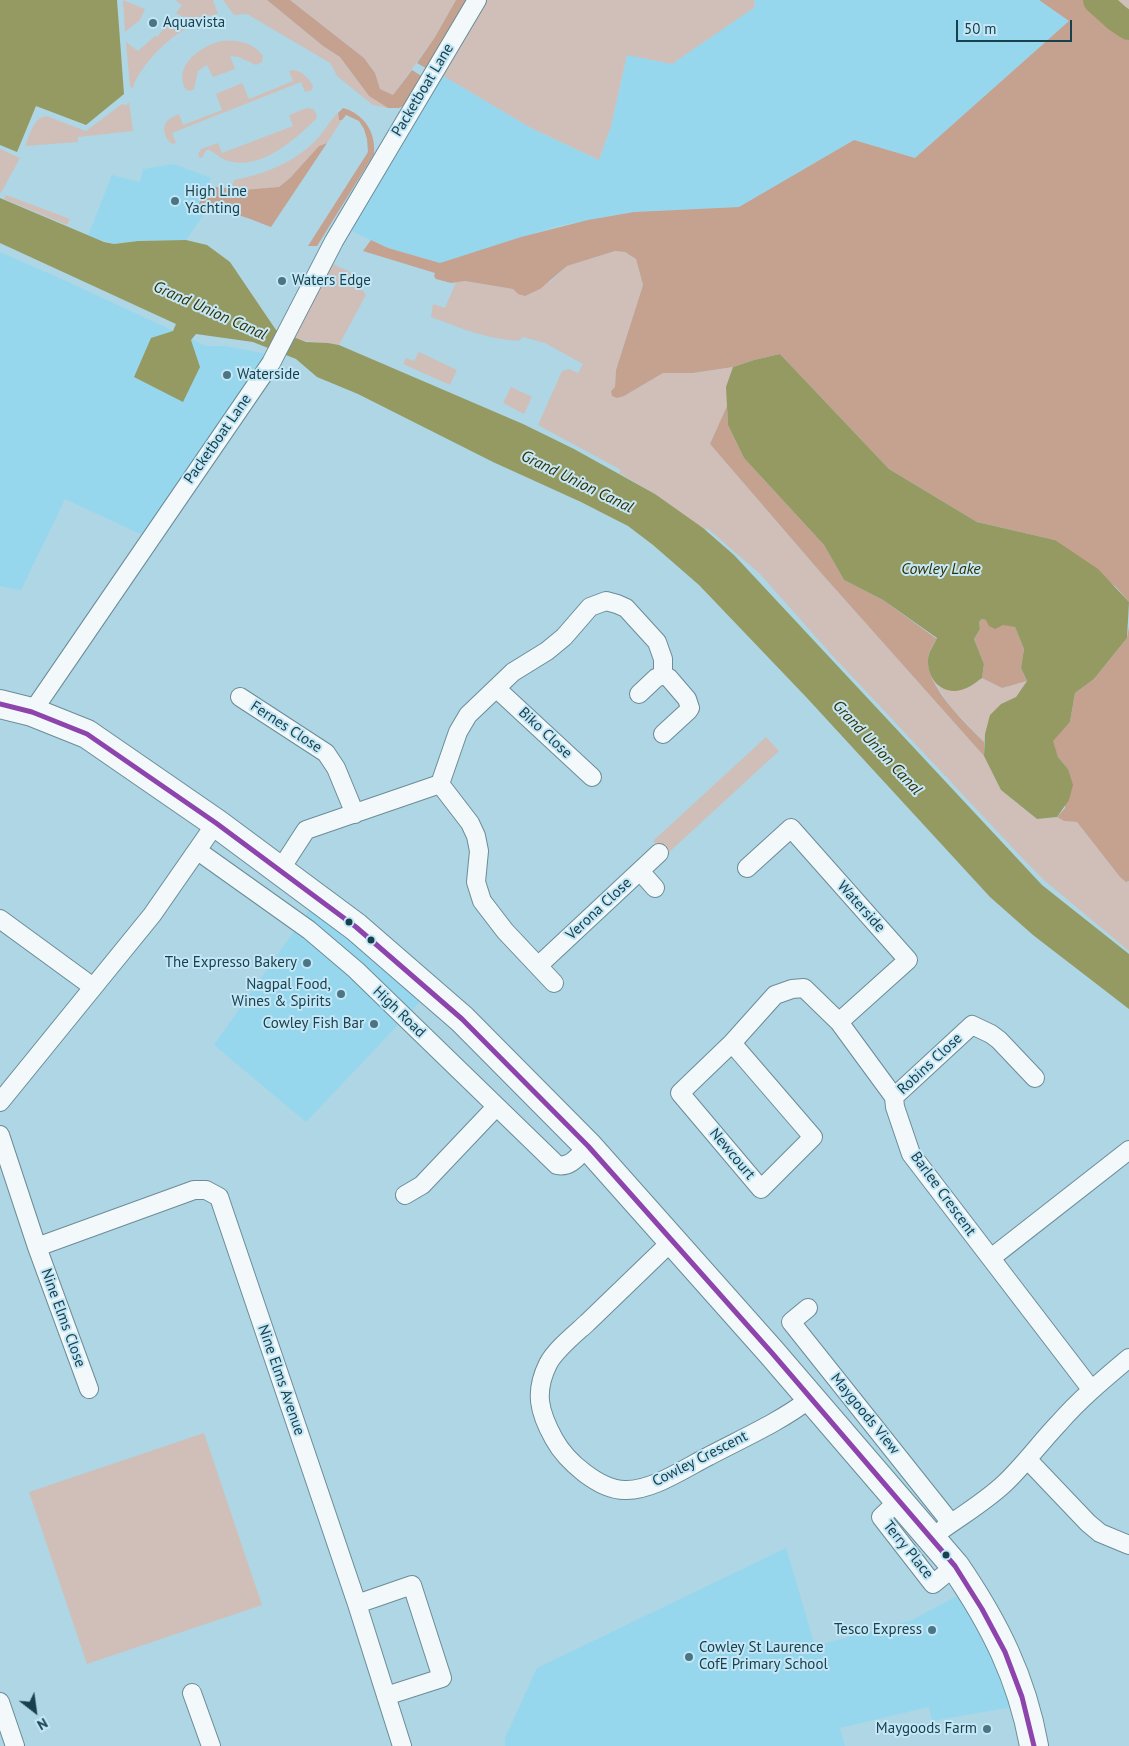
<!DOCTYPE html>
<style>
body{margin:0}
#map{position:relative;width:1129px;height:1746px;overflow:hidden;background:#aed6e5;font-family:"PT Sans",sans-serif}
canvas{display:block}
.north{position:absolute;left:10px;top:1686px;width:50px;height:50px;-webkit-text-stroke:4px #c5e7f5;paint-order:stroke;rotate:150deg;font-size:14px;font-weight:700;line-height:20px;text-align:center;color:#18414f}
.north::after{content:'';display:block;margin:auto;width:18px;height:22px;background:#18414f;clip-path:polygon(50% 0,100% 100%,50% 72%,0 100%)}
.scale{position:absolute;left:956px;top:20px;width:116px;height:22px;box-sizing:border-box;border:2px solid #18414f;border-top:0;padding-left:6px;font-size:15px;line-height:18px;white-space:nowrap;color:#18414f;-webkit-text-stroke:4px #c5e7f5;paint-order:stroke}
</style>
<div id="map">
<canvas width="1129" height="1746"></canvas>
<div class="north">N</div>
<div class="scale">50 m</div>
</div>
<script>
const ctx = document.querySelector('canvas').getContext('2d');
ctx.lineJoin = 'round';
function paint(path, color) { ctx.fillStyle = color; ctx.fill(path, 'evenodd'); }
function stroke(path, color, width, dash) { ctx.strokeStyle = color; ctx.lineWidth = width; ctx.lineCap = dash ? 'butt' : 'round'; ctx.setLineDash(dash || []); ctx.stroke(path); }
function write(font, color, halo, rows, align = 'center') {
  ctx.font = font + ' "PT Sans",sans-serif'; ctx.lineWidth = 4; ctx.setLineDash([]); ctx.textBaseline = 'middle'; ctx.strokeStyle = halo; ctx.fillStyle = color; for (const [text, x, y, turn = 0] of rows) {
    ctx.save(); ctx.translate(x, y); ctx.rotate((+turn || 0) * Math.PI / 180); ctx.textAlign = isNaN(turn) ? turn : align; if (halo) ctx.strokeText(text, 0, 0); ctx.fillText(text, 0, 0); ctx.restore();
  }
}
paint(new Path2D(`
 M754,0H1039L1069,21L915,158L854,140L739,207L634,212L558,226L440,263L388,248L345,228L440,74L531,128L599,160L611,126L627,55L755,7Z
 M174,164L211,178L198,206L205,213L186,240L138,241L114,244L88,236L112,175L140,182L143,169Z
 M0,252L66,281L206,346H225L267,354L147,537L65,499L21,590L0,586Z
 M318,897L432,989L306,1122L214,1045Z
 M786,1548L815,1646L912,1620L970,1589L1024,1705L932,1721L929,1707L840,1728L845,1746H505V1738L537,1668Z`), '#97d7ee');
paint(new Path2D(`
 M123,0L145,9L140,20L125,32Z
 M175,0H213L218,14C205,17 186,21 176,13L182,5Z
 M223,0H267L323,46L340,57L369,96L388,108L373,105L363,97L337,76L330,63L247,14L234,15Z
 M290,0H456L435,37L393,95L380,89L375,73L364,58Z
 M483,0H754L755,7L672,64L627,55L611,126L599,160L531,128L440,74Z
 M1104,0H1129V19L1126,21L1102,2Z
 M169,22L182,26L197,24C175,30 139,65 133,88L130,87L126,42L138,51L155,36L157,37Z
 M222,41C237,39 254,43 263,56L262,62L256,65L239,57L230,56L235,69L213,77L207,65L198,71L194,89L191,91L186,90C172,66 200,46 222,41Z
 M294,70C302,71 311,80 313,87L312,90L305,92L301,82L172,133L176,143L172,144C165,139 161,128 167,121C170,118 175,116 179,114L183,125L222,110L216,94L242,83L249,99L293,81L289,71Z
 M129,102L133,131L78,137V142L25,146C30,135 33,118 46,116L86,131L122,104L127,105Z
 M307,108L313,109L317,115L316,119C293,141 260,172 225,160C218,157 215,152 209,150H206L202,158H200L198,154L201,149L218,143L222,153L293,126L289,115Z
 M337,113L339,120H342L327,143L319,146L290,178L279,187L255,190L231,189L234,180C265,174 296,162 318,138C325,130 330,121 337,113Z
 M0,149L20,158L1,193L0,192Z
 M6,195L70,219L67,225L4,199Z
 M615,251L625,252L636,259L643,285L616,370L615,387L611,391L624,396L663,373H693L733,367L727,387V406L710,444L822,574L984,756L1001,790L1037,819L1057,817L1064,821L1077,822L1120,877L1126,882L1129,881V951L1045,881L1025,861L831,654L759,573L707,528L705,530L655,494L619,473L621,470L538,425L562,371L569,369L578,373L583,364L545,343L523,337L519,341C487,339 460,328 431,317L433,304L445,308L456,282L465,281L513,289L518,294L550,282L567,266Z
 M333,264L350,272L366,295L339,345C322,341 310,344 293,337Z
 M419,352L457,370L450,385L403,364L406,358L414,361Z
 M511,387L532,397L524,414L503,403Z
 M982,678L1002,688L1027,681L1016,697L1001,704L985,734L984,742L951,707L932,679L940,687L968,688Z
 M766,737L779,751L666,855L653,841Z
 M204,1433L262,1605L87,1664L29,1492Z`), '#d0bfb8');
paint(new Path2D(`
 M267,0H290L364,58L375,73L380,89L393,95L412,70L423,77L405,105L399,108H388L369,96L340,57L323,46Z
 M456,0H471L429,70L417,63L435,37Z
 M1039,0H1095L1116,19L1129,27V602L1116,587L1055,540L977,522L889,469L780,354L754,360L733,367L693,373H663L624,396L617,398L612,396L611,391L615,387L616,370L643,285L636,259L625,252L615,251L567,266L540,289L525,296L518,294L513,289L465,281L451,283L436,279L434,276L435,273L363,251L371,240L388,248L440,263L521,237L588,220L634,212L739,207L854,140L915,158L1069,21Z
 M343,108C364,114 376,132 374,154L317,246H308L368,152L367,139L364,129L359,121L346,115L342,120H339L338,113Z
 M327,143L271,227C249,219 229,208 205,213L198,206L207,186L243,190L279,187L290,178L319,146Z
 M727,406L728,425L744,458L824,545L844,580L883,600L937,639C933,645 928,652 928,660C926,686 967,725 984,742V756L822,574L710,444Z
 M982,619L1015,627L1024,649L1021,668L1027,681L1002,688L982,678L984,664L974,639L980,629L979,622Z
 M1129,627V881L1126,882L1120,877L1077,822L1064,821L1057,817L1065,808L1068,769L1058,757L1052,741L1070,722L1075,693L1094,679L1127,638Z`), '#c5a190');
paint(new Path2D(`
 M0,0H117L124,94L86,125L36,106L17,152L0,145Z
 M0,198L104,242L114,244L138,241L186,240L207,245L230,262L276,330L306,342L328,343L339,345L523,424L574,449L655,494L703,528L734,555L1042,885L1129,954V1009L1033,935L990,897L807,698L699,585L653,545L628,526L581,502L493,462L358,394L317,377L296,359L253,342L196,334L191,340L200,367L183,402L134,377L151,338L173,331L176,324L0,243Z
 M780,354L889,469L977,522L1055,540L1098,569L1129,602L1127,638L1094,679L1075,693L1070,722L1053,741L1058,757L1068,769L1073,785L1069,800L1057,817L1037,819L1001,790L984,756L985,734L990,715L1001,704L1016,697L1027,681L1021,668L1024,649L1015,627L1003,625L995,629L989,626L986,620L982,619L979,622L980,629L974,639L984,664L982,678C975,683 969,688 961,690C942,695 927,679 928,660C928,652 934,645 937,638L883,600L844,580L824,545L744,458L728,425L726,387L733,367L754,360Z`), '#949a61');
stroke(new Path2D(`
 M1097,0L1117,18L1129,26`), '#949a61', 28);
const street = new Path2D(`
 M497,689L592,777
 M639,694L656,678L663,675L669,678L687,699L690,708L688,711L663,734
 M240,697L326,753L336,768L355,814
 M32,712L271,363L334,241L477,0
 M440,784L458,732L468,715L513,672L547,651L564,637L590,607L606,601L617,604L626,608L657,642L663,659V675
 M440,784L470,823L476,836L479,851L476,882L482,901L505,931L554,983
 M198,851L309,930L356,970L557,1165C571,1168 579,1155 588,1146
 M747,868L791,828L908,960L839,1022
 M280,870L306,830L440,784
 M640,871L655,888
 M0,919L93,987
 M538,966L659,853
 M732,1043L813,1137L761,1189L680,1093L732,1043L775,995L792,989L804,988L839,1022L894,1097L895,1107L911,1154L1091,1389
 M894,1097L972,1025L991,1034L999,1040L1035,1078
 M0,1102L152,915L216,823
 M0,1135L37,1247L89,1389
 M405,1195L422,1185L496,1107
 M672,1241C644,1268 615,1296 587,1323C575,1334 555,1350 548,1364C534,1392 539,1412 554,1439C566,1461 599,1490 625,1490C652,1491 685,1468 709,1456C743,1438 780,1422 811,1398
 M37,1247L194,1190H206L219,1197L357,1604L402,1746
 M991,1258L1129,1150
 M808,1308L791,1322L951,1523
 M1028,1460L1088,1523L1100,1533L1129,1545
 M899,1500L881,1517L933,1584L955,1566
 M943,1529C964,1514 986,1501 1005,1483C1024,1465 1040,1443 1059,1423C1080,1399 1104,1379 1129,1358
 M357,1604L412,1585L442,1678L386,1696
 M192,1693L211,1746
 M0,1702L15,1746`);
const primary = new Path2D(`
 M0,704L32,712L87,734L216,823L356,927L462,1019L588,1146L772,1353L955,1566C994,1623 1022,1678 1034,1746`);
stroke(street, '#6b8c98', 20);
stroke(primary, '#6b8c98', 30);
stroke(street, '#f3f9fb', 18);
stroke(primary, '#f3f9fb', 28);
stroke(new Path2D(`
 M0,704L32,712L87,734L216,823L356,927L462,1019L588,1146L772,1353L955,1566L982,1609L1005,1652L1022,1697L1034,1746`), '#8e44ad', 5);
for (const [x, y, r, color] of [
 [153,23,5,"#4c7584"],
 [175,201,5,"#4c7584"],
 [282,281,5,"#4c7584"],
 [227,375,5,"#4c7584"],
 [349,922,4.5,"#18414f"],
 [371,940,4.5,"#18414f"],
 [307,963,5,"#4c7584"],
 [341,994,5,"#4c7584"],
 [374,1024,5,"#4c7584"],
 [946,1555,4.5,"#18414f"],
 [932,1630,5,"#4c7584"],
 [689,1657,5,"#4c7584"],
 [987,1729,5,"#4c7584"]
]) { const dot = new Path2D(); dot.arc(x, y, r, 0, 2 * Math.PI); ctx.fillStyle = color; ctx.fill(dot); stroke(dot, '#c5e7f5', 2); }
write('15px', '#18414f', '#c5e7f5', [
 ["Aquavista",163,23],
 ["High Line",185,192],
 ["Yachting",185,209],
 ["Waters Edge",292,281],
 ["Waterside",237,375],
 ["The Expresso Bakery",297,963,"right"],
 ["Nagpal Food,",331,985,"right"],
 ["Wines & Spirits",331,1002,"right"],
 ["Cowley Fish Bar",364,1024,"right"],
 ["Tesco Express",922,1630,"right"],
 ["Cowley St Laurence",699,1648],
 ["CofE Primary School",699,1665],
 ["Maygoods Farm",977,1729,"right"]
], 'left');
write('15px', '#18414f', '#c5e7f5', [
 ["Packetboat Lane",423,90,-59],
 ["Packetboat Lane",218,439,-55],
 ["Fernes Close",286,727,33],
 ["Biko Close",545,733,43],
 ["Waterside",861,907,48],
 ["Verona Close",599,909,-43],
 ["High Road",399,1012,44],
 ["Robins Close",930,1064,-43],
 ["Newcourt",732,1154,50],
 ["Barlee Crescent",943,1194,54],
 ["Nine Elms Close",63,1318,70],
 ["Nine Elms Avenue",281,1380,71],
 ["Maygoods View",865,1414,51],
 ["Cowley Crescent",700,1459,-27],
 ["Terry Place",908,1550,51]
]);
write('italic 16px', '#353000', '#c5e7f5', [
 ["Grand Union Canal",210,311,24],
 ["Grand Union Canal",577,482,26],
 ["Cowley Lake",941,569],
 ["Grand Union Canal",877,748,47]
]);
</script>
